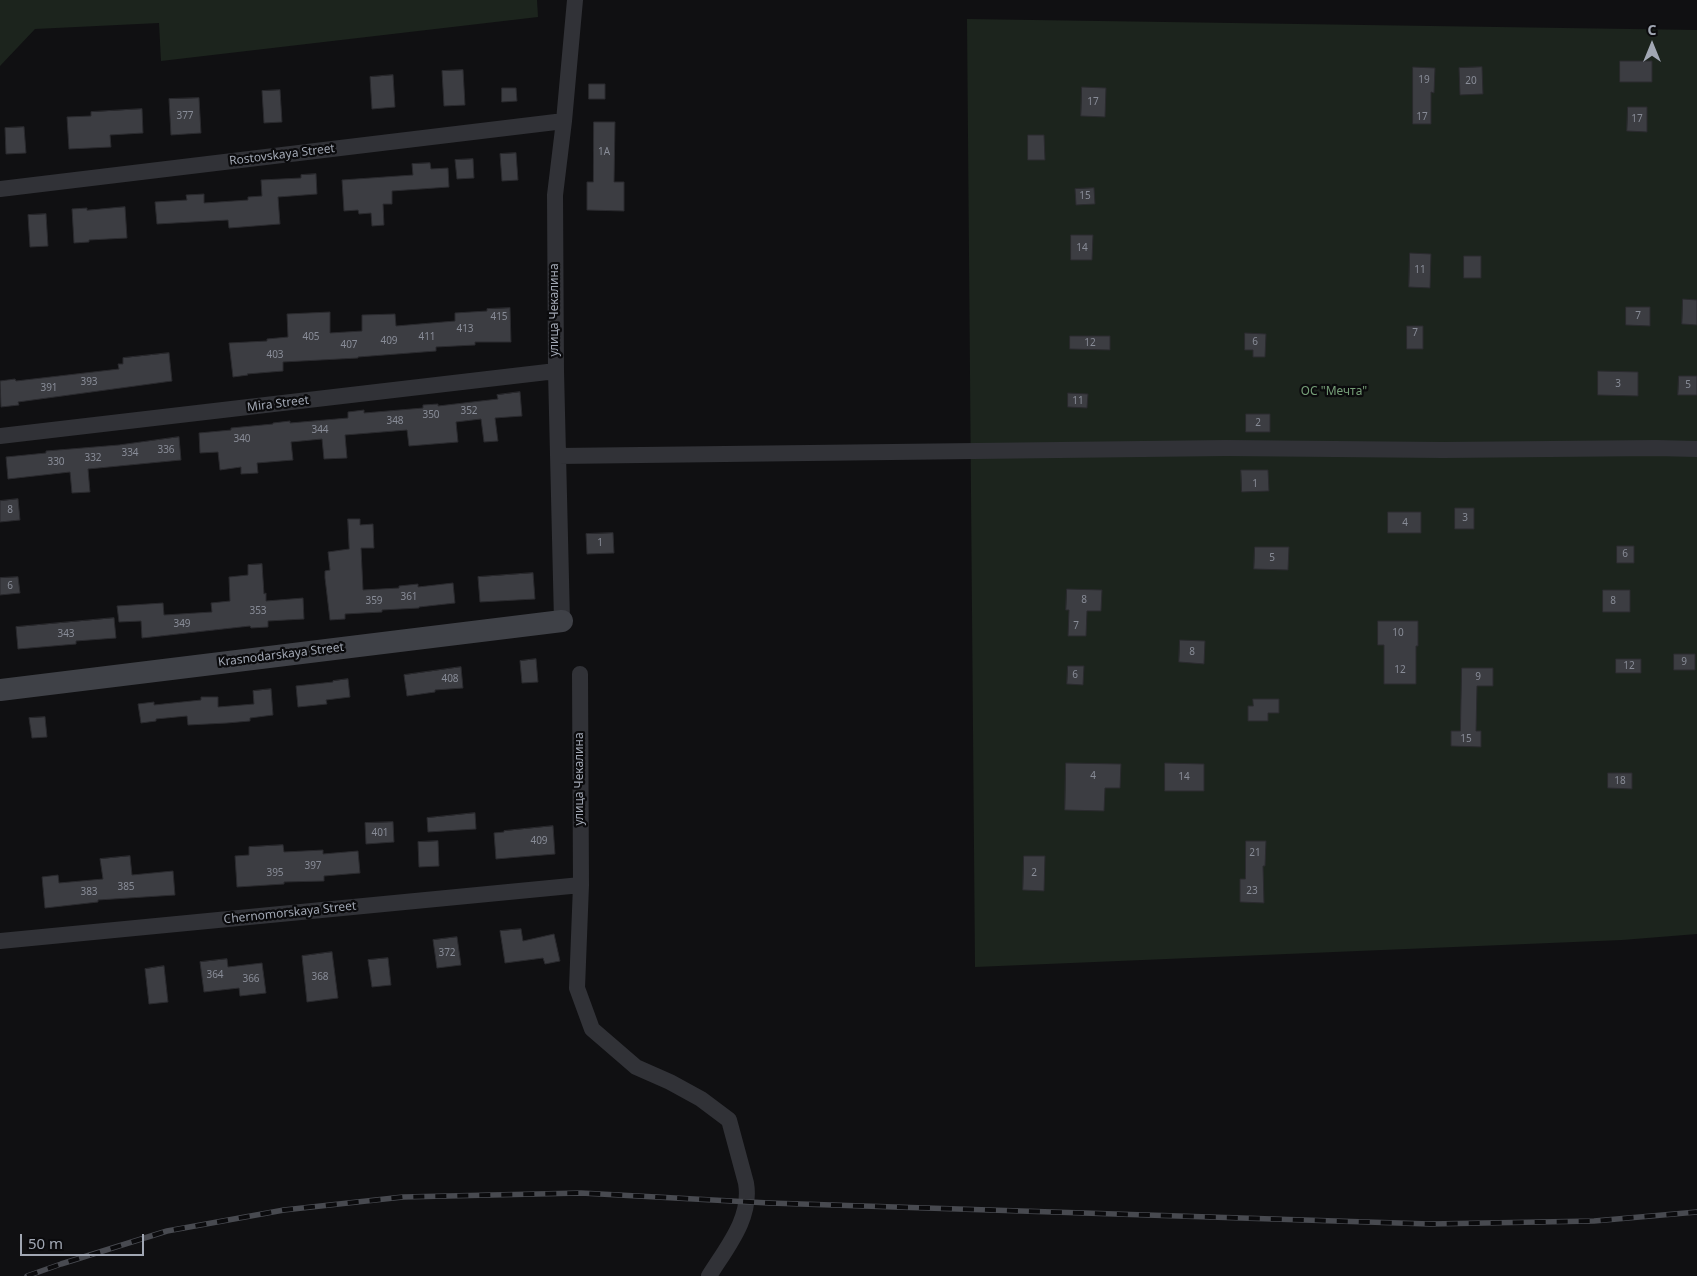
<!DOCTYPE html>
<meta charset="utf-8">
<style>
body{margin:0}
#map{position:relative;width:1697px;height:1276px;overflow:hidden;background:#101012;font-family:"Noto Sans",sans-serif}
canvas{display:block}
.north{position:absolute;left:1627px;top:20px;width:50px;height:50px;-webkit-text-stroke:4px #0b0b0d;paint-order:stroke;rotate:0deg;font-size:14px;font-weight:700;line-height:20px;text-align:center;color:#a1a7b3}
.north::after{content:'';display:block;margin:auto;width:18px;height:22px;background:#a1a7b3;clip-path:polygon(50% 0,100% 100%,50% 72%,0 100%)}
.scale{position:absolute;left:20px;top:1234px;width:124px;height:22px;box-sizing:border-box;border:2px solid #a1a7b3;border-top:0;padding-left:6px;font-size:15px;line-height:18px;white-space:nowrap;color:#a1a7b3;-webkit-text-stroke:4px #0b0b0d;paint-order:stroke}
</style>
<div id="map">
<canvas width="1697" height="1276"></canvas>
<div class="north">С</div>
<div class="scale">50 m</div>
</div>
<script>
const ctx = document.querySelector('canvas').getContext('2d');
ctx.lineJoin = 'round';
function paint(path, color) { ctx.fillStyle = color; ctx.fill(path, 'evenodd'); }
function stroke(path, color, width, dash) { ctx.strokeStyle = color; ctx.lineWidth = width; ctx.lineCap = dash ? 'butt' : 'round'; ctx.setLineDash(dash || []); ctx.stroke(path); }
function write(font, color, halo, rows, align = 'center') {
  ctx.font = font + ' "Noto Sans",sans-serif'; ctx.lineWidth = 4.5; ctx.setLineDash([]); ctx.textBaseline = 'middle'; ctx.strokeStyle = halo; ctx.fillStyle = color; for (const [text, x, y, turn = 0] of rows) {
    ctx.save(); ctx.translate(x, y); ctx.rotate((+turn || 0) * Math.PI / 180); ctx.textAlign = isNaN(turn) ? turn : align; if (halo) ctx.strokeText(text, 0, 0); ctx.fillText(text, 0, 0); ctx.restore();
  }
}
paint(new Path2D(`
 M0,0H537L538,17L161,61L159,23L35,29L0,66Z
 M967,19L1697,30V934L1622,940L975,967Z`), '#1c241d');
const building = new Path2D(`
 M1620,61H1652V82H1620Z
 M1413,67L1435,68L1434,93L1431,92V124H1413Z
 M1482,67L1483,94L1460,95L1459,68Z
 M463,70L465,105L444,106L442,71Z
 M393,75L395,107L372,109L370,77Z
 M589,84H605V99H589Z
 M1082,87L1106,88L1105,117L1081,116Z
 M502,88H516L517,101L502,102Z
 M280,90L282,122L264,123L262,91Z
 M199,98L201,133L171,135L169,99Z
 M1628,107H1647V132L1627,131Z
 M142,109L143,133L110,135L111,147L69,149L67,117L91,116V112Z
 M594,122H615L614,182H624V211L587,210V182H593Z
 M24,127L26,153L6,154L5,128Z
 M1028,135H1044L1045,160H1028Z
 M516,153L518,180L502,181L500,154Z
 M473,159L474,178L457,179L455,160Z
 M430,163L431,169L448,168L449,187L392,191V204H383L384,225L372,226L371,213L359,214L358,210L344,211L342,180L413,175L412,164Z
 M316,174L317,194L278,197L280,224L229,228L228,220L157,224L155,202L187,200L186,195L204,194V203L248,200V197L262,196L261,180L301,178V175Z
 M1094,188L1095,204L1076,205L1075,189Z
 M125,207L127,238L89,240V242L74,243L72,209L87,208V210Z
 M46,214L48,246L30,247L28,215Z
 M1071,235H1093L1092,260H1071Z
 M1410,253L1431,254L1430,288L1409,287Z
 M1464,256H1481V278H1464Z
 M1683,299L1697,300V325L1682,324Z
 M1626,307H1650V326L1626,325Z
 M510,308L511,342H475V345L436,347V351L358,357V358L283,362V371L247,374L248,375L233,377L229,343L267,341V339L288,337L287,314L330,312V333L362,331V315L395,314L396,326L455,321V313L487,311V309Z
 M1407,326H1423V349H1407Z
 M1245,333L1266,334L1265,357H1253V350H1245Z
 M1070,336H1110V350L1070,349Z
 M169,353L172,381L18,402L19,405L1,407L0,381L15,379L16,381L119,369L118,364H123V358Z
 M1598,371L1638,372V396L1598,395Z
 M1679,376H1697V395H1678Z
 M520,392L522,416L495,418L498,441L484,442L481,419L456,422L458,442L409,446L407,430L345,435L347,458L324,459L322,439L291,442L293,460L257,463L258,473L241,474V467L220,470L218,452L200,453L199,433L231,430V428L273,424V423L290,421V423L348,418V412L364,410V413L423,408V405L438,404V406L498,399L497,395Z
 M1068,393L1088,394L1087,408L1068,407Z
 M1246,414H1270V432H1246Z
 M179,437L181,460L88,469L90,492L72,493L70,472L8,479L6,457L46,453V451L119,445Z
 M1241,470H1268L1269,491L1242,492Z
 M18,499L20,520L0,522V501Z
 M1455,508H1474V529H1455Z
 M1388,512H1421V533H1388Z
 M348,519H360V525L373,524L374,548H361L363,590L399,588V586L418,584V587L453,583L455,603L419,607V608L382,610V612L345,614V619L330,620L325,578V571L330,570L328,552L349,549Z
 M613,533L614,553L587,554L586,534Z
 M1617,546H1634V563H1617Z
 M1255,547H1289L1288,570L1254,569Z
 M262,564L264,594L266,593V601L303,598L304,619L268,621V627L251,628L250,626L142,638L141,621L119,622L117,606L163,603L164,615L212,612L211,603L230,601L229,577L248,575V565Z
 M533,573L535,599L480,602L478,577Z
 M18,577L20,593L0,595V578Z
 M1067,589L1102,590L1101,611H1087L1086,636H1068L1069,610H1066Z
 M1603,590H1630V612H1603Z
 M114,618L116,638L76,641V644L18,649L16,627Z
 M1378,621H1418V646H1416V684H1384V645H1378Z
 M1180,640L1205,641L1204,664L1179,662Z
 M1674,654H1695V670H1674Z
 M536,659L538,682L522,683L520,661Z
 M1616,659H1641V673H1616Z
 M1068,666H1084L1083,685L1067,684Z
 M461,667L463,688L435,690V692L407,696L404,675Z
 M1462,668H1493V686H1477L1476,731H1481V747L1451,746V731H1460Z
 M348,679L350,697L326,700L327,704L298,707L296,686L333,682V681Z
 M271,689L273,715L250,718V721L227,723L188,725L187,716L156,719V721L141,723L138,704L154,702V705L201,700V697H218V707L254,704L253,691Z
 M1253,699H1279V713H1268V721H1248V706H1253Z
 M45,717L47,737L32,738L29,718Z
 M1066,763L1121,764L1120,788H1105L1104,811L1065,810Z
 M1165,763L1204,764V791H1165Z
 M1608,773H1632V789L1608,788Z
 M475,813L476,829L428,832L427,818Z
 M393,822L394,842L366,844L365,823Z
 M553,826L555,854L496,859L494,833L504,832V831Z
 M438,841L439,866L419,867L418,842Z
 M1246,841H1266L1265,866H1263L1264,903L1240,902V879H1245Z
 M283,845L284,852L323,850V854L358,851L360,873L324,876V881L284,882V884L237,887L235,856L249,855V847Z
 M130,856L132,875L173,871L175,895L98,900V902L45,908L42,877L58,875L59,883L103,879L100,859Z
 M1024,856H1045L1044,891L1023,890Z
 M521,929L523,941L554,934L560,961L545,964L543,958L505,963L500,931Z
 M457,937L461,965L437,968L433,940Z
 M332,952L338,998L307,1002L302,956Z
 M388,958L391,985L372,987L368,960Z
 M227,959L228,967L262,963L266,993L240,996L239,988L204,992L200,962Z
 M164,966L168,1002L149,1004L145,969Z`);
paint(building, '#3c3d42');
stroke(building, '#2a2a2e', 1);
stroke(new Path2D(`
 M0,189L564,121
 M0,436L556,371
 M558,456L1226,448L1443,450L1656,448L1697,449
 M562,621L556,371L555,195L564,121L575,0
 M580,674L581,885L577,988L592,1029L636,1067L670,1082L701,1099L729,1120L746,1183C752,1218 727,1247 709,1276
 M0,941L581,885`), '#313237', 16);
stroke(new Path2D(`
 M0,690L562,621`), '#3f4147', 22);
const rail = new Path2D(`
 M27,1276L61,1264L167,1231L284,1210L403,1197L581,1193L769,1203L1430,1224L1594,1221L1697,1212`);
stroke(rail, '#484a50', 5.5);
stroke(rail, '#0b0b0d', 4, [11]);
write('10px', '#888c97', null, [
 ["19",1424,80],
 ["20",1471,81],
 ["17",1093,102],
 ["377",185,116],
 ["17",1422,117],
 ["17",1637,119],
 ["1А",604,152],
 ["15",1085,196],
 ["14",1082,248],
 ["11",1420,270],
 ["7",1638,316],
 ["415",499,317],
 ["413",465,329],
 ["7",1415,333],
 ["405",311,337],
 ["411",427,337],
 ["409",389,341],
 ["6",1255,342],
 ["12",1090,343],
 ["407",349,345],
 ["403",275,355],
 ["393",89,382],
 ["3",1618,384],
 ["5",1688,385],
 ["391",49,388],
 ["11",1078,401],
 ["352",469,411],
 ["350",431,415],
 ["348",395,421],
 ["2",1258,423],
 ["344",320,430],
 ["340",242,439],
 ["336",166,450],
 ["334",130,453],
 ["332",93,458],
 ["330",56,462],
 ["1",1255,484],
 ["8",10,510],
 ["3",1465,518],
 ["4",1405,523],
 ["1",600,543],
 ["6",1625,554],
 ["5",1272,558],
 ["6",10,586],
 ["361",409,597],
 ["8",1084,600],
 ["359",374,601],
 ["8",1613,601],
 ["353",258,611],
 ["349",182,624],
 ["7",1076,626],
 ["10",1398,633],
 ["343",66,634],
 ["8",1192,652],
 ["9",1684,662],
 ["12",1629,666],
 ["12",1400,670],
 ["6",1075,675],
 ["9",1478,677],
 ["408",450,679],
 ["15",1466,739],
 ["4",1093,776],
 ["14",1184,777],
 ["18",1620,781],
 ["401",380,833],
 ["409",539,841],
 ["21",1255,853],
 ["397",313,866],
 ["395",275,873],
 ["2",1034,873],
 ["385",126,887],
 ["23",1252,891],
 ["383",89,892],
 ["372",447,953],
 ["364",215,975],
 ["368",320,977],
 ["366",251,979]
]);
write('12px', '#a1a7b3', '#0b0b0d', [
 ["Rostovskaya Street",282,155,-7],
 ["улица Чекалина",555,310,-90],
 ["Mira Street",278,404,-7],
 ["Krasnodarskaya Street",281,655,-7],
 ["улица Чекалина",580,779,-90],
 ["Chernomorskaya Street",290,913,-6]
]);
write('12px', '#769f78', '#0b0b0d', [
 ["ОС \"Мечта\"",1334,392]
]);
</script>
